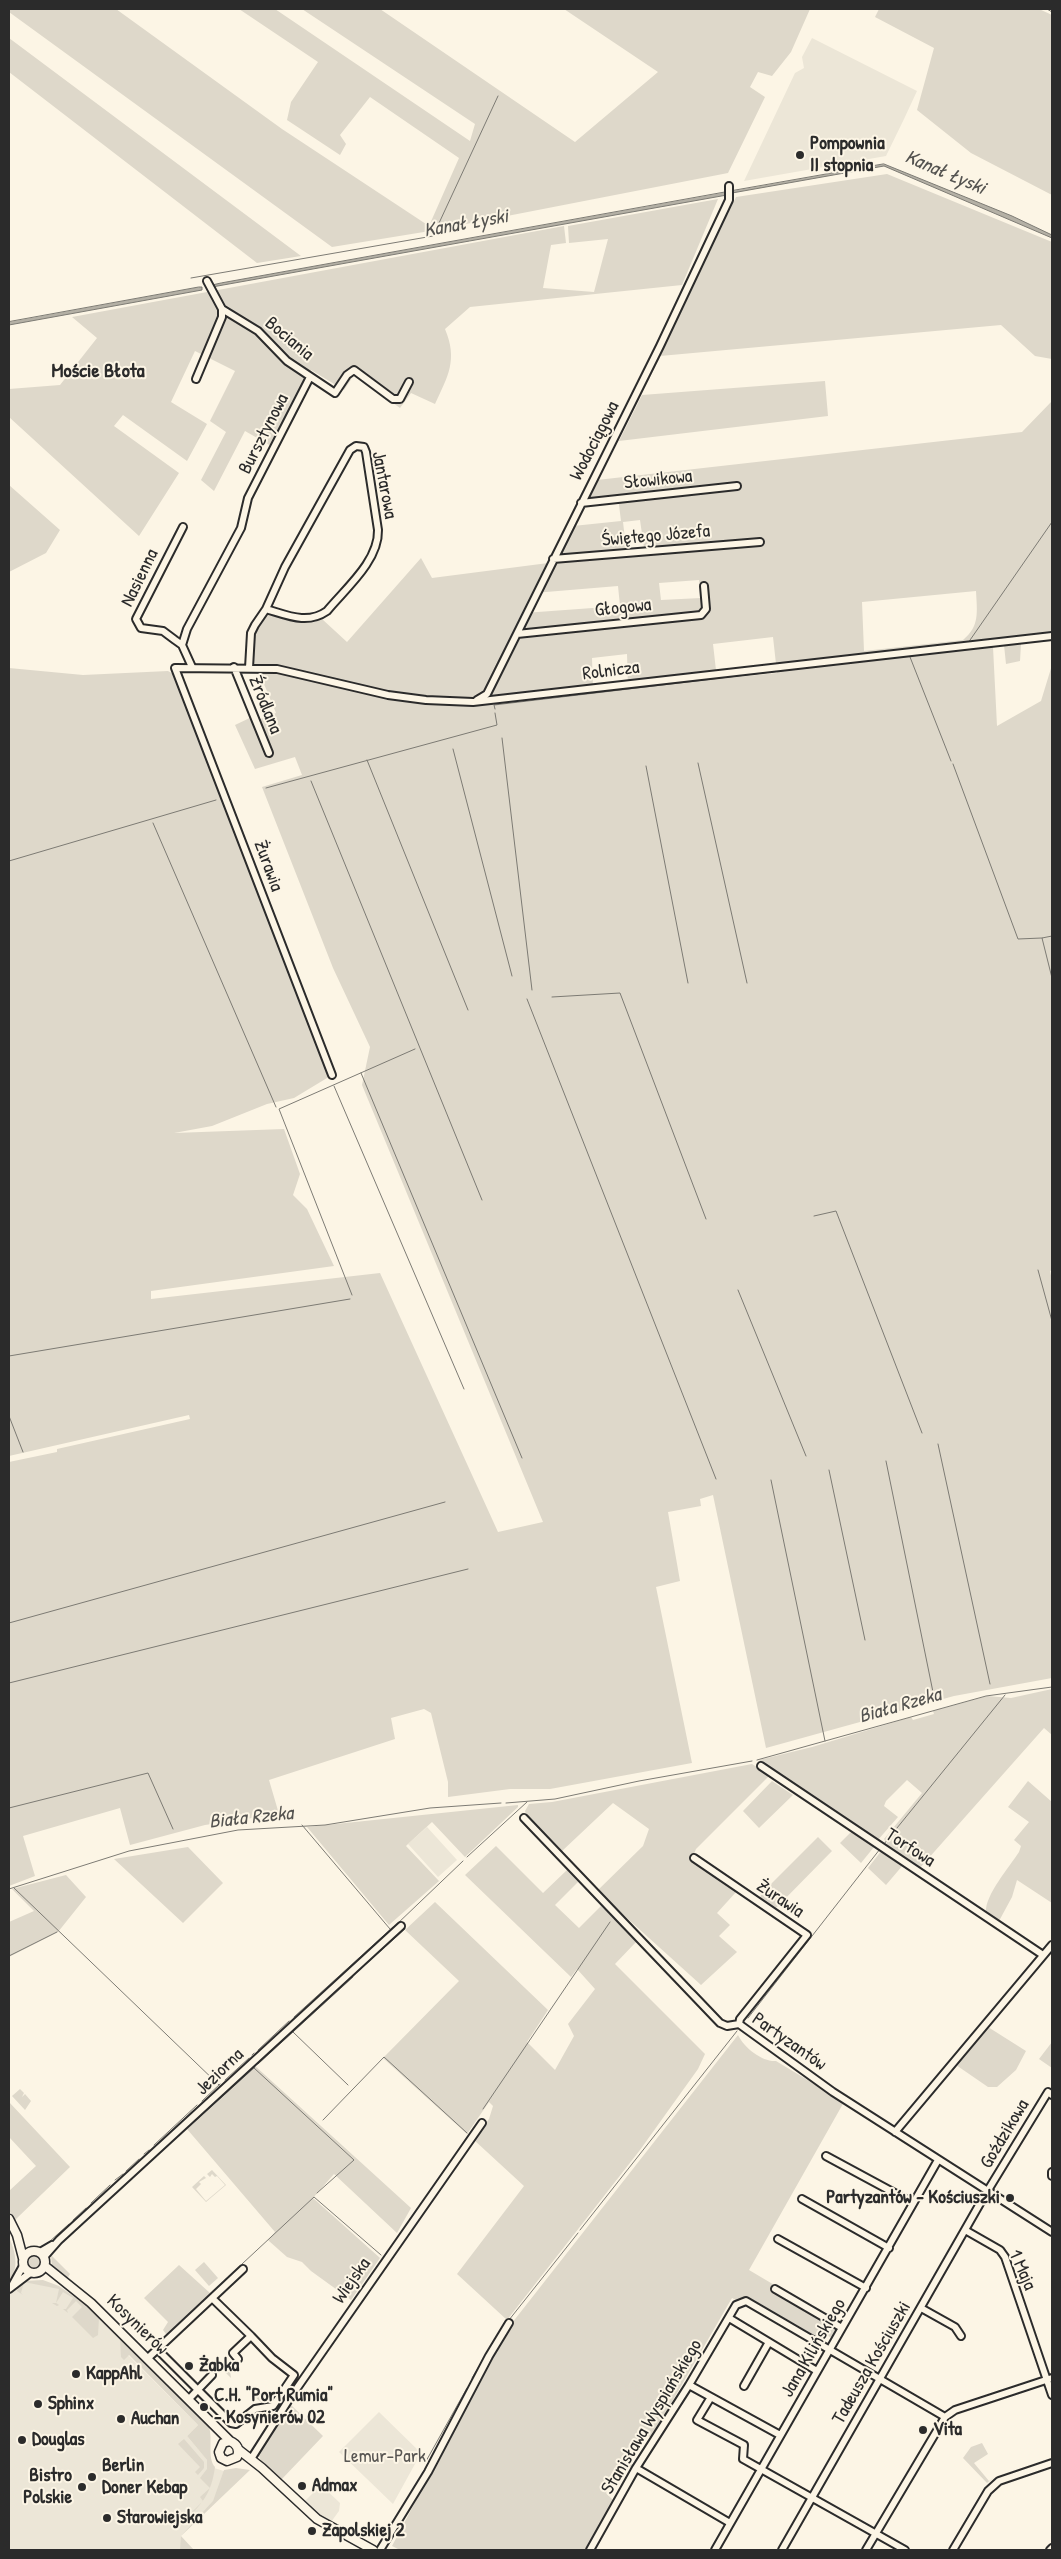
<!DOCTYPE html>
<meta charset="utf-8">
<style>
body{margin:0}
#map{position:relative;width:1061px;height:2559px;overflow:hidden;background:#fcf5e5;font-family:"Patrick Hand",sans-serif}
canvas{display:block}
.frame{position:absolute;inset:0;border:10px solid #2b2b2b;pointer-events:none}
</style>
<div id="map">
<canvas width="1061" height="2559"></canvas>
<div class="frame"></div>
</div>
<script>
const ctx = document.querySelector('canvas').getContext('2d');
ctx.lineJoin = 'round';
function paint(path, color) { ctx.fillStyle = color; ctx.fill(path, 'evenodd'); }
function stroke(path, color, width, dash) { ctx.strokeStyle = color; ctx.lineWidth = width; ctx.lineCap = dash ? 'butt' : 'round'; ctx.setLineDash(dash || []); ctx.stroke(path); }
function write(font, color, halo, rows, align = 'center') {
  ctx.font = font + ' "Patrick Hand",sans-serif'; ctx.lineWidth = 4; ctx.setLineDash([]); ctx.textBaseline = 'middle'; ctx.strokeStyle = halo; ctx.fillStyle = color; for (const [text, x, y, turn = 0] of rows) {
    ctx.save(); ctx.translate(x, y); ctx.rotate((+turn || 0) * Math.PI / 180); ctx.textAlign = isNaN(turn) ? turn : align; if (halo) ctx.strokeText(text, 0, 0); ctx.fillText(text, 0, 0); ctx.restore();
  }
}
paint(new Path2D(`
 M812,38L917,91L904,119L886,156L744,181L795,73L804,68L802,57Z
 M427,1827L457,1860L438,1877L408,1844Z
 M24,2281L51,2285L61,2289L93,2312L131,2349L128,2355L198,2425L187,2436L214,2468L227,2472L247,2470L181,2536L182,2550H9V2295Z
 M379,2412L421,2453L393,2504L339,2452Z
 M321,2485L340,2503L339,2511L331,2522L312,2511L304,2502Z`), '#ece6d7');
paint(new Path2D(`
 M9,9H116L282,129L429,226L459,158L370,97L340,135L346,144L340,155L287,120L291,102L318,62L239,9H275L470,141L475,124L302,9H380L575,142L658,72L564,9H810L791,52L772,76L758,72L750,87L765,97L728,173L430,231L332,247L9,12Z
 M879,9H1039L1052,15V195L971,153L917,110L934,48L875,17Z
 M9,38L301,256L257,263L9,72Z
 M887,174L1052,242V359L1035,356L1001,325L660,356L736,197Z
 M718,199L682,285L470,307L445,329C458,360 448,376 435,404L411,393L400,408L354,375L344,390L311,370L273,447L245,431L214,491L201,480L226,432L210,421L235,371L195,351L171,402L207,424L187,461L123,415L114,426L179,473L139,536L9,417V389L60,385L97,338L72,317L564,226L566,243L551,245L543,288L594,292L608,239L569,243L568,226Z
 M825,381L828,416L619,441L642,395Z
 M1052,401V641L1021,644L1020,661L1006,664L1004,645L993,647L997,726L1041,701L1052,665V1270L1050,1271L1052,1280V1678L954,1696L766,1748L713,1495L700,1499L701,1506L668,1512L680,1581L656,1587L692,1763L550,1789H510L448,1797V1782L431,1713L424,1709L391,1718L395,1739L269,1780L279,1814L205,1825L130,1845L120,1808L23,1836L35,1876L9,1886V1462L57,1452V1449L190,1419L189,1415L9,1456V668L83,675L168,671L175,675L332,1075L294,1098L267,1104L212,1126L174,1133L284,1129L300,1174L293,1195L307,1209L334,1266L151,1291V1299L380,1273L498,1532L543,1522L362,1085L370,1047L333,968L262,787L302,775L295,757L255,769L235,725L256,715L258,720L276,713C269,696 262,678 254,663C248,649 256,620 270,614L314,622L322,619L347,642L421,558L432,578L556,562L573,526L621,521L618,497L586,501L597,480L1022,432ZM640,520L645,555L627,556L623,522ZM699,580L701,598L661,600L659,583ZM618,586L620,606L524,613L534,593ZM976,591C977,612 980,626 963,640L864,651L862,602ZM773,637L777,673L717,679L713,644ZM627,654L628,686L593,690L592,658Z
 M9,485L60,530L46,553L9,572Z
 M1052,1689V1735L1044,1728L919,1869L885,1847L887,1843L884,1839L922,1793L907,1780L886,1801L884,1806L898,1817L877,1841L773,1772L759,1760L812,1747L911,1717L913,1720L934,1714L933,1711L987,1696L1011,1698Z
 M752,1764L770,1775L696,1849L691,1861L737,1891L717,1913L730,1925L719,1936L737,1952L701,1985L597,1891L643,1846L649,1829L613,1803L561,1852L527,1817L525,1811L529,1804L552,1802Z
 M772,1781L793,1795L759,1828L743,1811Z
 M1028,1781L1052,1802V1903L1017,1880L1012,1897L999,1921L986,1912C985,1895 1010,1866 1019,1852L1021,1846L1014,1840L1029,1822L1008,1807Z
 M518,1805V1807L465,1857L432,1822L408,1844L406,1846L439,1881L389,1925L307,1827Z
 M853,1830L874,1847L861,1863L840,1843Z
 M818,1837L832,1851L775,1909L760,1900L761,1894Z
 M496,1846L543,1893L567,1870L578,1882L555,1905L579,1928L601,1906L637,1941L615,1964L705,2054L698,2069L640,2150L507,2320L457,2274L524,2186L474,2140L489,2119L493,2106L489,2102L467,2134L383,2058L459,1981L405,1930L435,1902L548,2010L527,2042L555,2070L574,2036L568,2024L595,1989L577,1969L571,1977L465,1875Z
 M188,1847L223,1883L183,1923L114,1859Z
 M882,1850L903,1865L886,1885L868,1868Z
 M66,1875L86,1897L58,1932L9,1957V1922L34,1911L12,1889Z
 M988,2027L1026,2051L1016,2070L997,2087H988L956,2065Z
 M738,2035C745,2049 763,2062 776,2061L844,2102L749,2270L776,2286L774,2291L838,2328L832,2338L824,2334L821,2339L748,2297L738,2301L732,2298L651,2438L643,2434L627,2462L636,2466L633,2471L624,2466L606,2493L615,2502L588,2550H400L392,2546L490,2360L512,2323Z
 M1052,2042V2068L1039,2059Z
 M254,2065L411,2208L397,2233L334,2174L313,2198L380,2258L351,2300L311,2271L302,2262L287,2257L269,2241L268,2240L275,2232L187,2129Z
 M20,2089L24,2093L22,2097L25,2094L31,2101L25,2110L12,2096Z
 M9,2102L70,2167L16,2219V2223L9,2210V2191L36,2166L9,2137Z
 M212,2170L226,2185L206,2202L192,2187L204,2176L206,2178L199,2182L201,2184L196,2189L206,2201L225,2185L217,2176L215,2177L212,2174L210,2177L207,2174Z
 M9,2237C15,2251 20,2268 9,2281Z
 M27 2262a7 7 0 1 1 14 0a7 7 0 1 1-14 0Z
 M51,2255L70,2274L67,2279L52,2267Z
 M204,2262L218,2278L209,2286L195,2270Z
 M179,2265L210,2293L166,2334L163,2330L168,2322L144,2298Z
 M43,2280L59,2286L89,2307L209,2427C213,2439 207,2458 215,2467C211,2495 202,2504 183,2522L181,2523L203,2501L200,2497L210,2488L200,2478L207,2469V2460L187,2436L198,2425L129,2355L124,2360L121,2357L120,2339L99,2318L98,2335L93,2338L72,2317L82,2307L76,2301L67,2310L68,2313L63,2309H66L73,2298L63,2292L56,2303L59,2305L57,2306L52,2303H56L59,2289L24,2282L21,2293L23,2295L17,2291L18,2284L23,2281Z
 M213,2360L229,2364L231,2378Z
 M254,2388L271,2399L266,2404H263L254,2396Z
 M289,2403L323,2436L281,2480L261,2461L258,2453Z
 M184,2439L204,2462V2468L198,2475L195,2472L200,2467L178,2444Z
 M982,2443L988,2454L974,2463L989,2481L995,2477L987,2483L963,2458L971,2447Z
 M236,2468L250,2470L181,2536L194,2550H180L181,2536L213,2501L224,2470Z`), '#ded8ca');
const water = new Path2D(`
 M884,164L1012,216L1052,235V238L884,166L732,193V191Z
 M727,192V195L212,287V285L221,283Z
 M199,287H202V290L9,325V322Z`);
paint(water, '#b4b0a5');
stroke(water, '#7d7b74', 1);
stroke(new Path2D(`
 M1047,9L1052,12
 M191,278L433,236L498,96
 M968,643L1052,522
 M910,657L951,761
 M495,709L494,705L965,649
 M502,738L532,990
 M453,749L512,976
 M367,760L468,1010
 M698,763L747,983
 M953,764L1018,939L1042,938
 M646,766L688,983
 M311,781L482,1200
 M266,788L497,725L495,713
 M153,823L276,1107
 M9,861L216,800
 M1052,936L1042,938L1052,978
 M552,997L620,993L706,1219
 M527,999L716,1479
 M361,1073L522,1458
 M334,1086L464,1389
 M814,1216L836,1211L922,1433
 M1038,1270L1052,1321
 M738,1290L806,1456
 M352,1295L279,1109L415,1049
 M9,1356L350,1299
 M9,1416L23,1452
 M938,1444L990,1684
 M886,1461L934,1697
 M829,1470L865,1640
 M771,1480L825,1741
 M9,1623L445,1502
 M9,1683L468,1569
 M757,1760L986,1696L1052,1687
 M506,1803L555,1799L639,1781L752,1761
 M9,1808L148,1773L173,1829
 M302,1825L390,1929
 M884,1844L1005,1695
 M467,1857L527,1802
 M14,1888L219,2085
 M9,1889L129,1851L238,1830L325,1825L430,1808L501,1803
 M396,1925L463,1861
 M9,1956L57,1932
 M356,1973L405,1929
 M294,2017L393,1927
 M748,2018L880,1849
 M293,2032L348,2085
 M258,2050L289,2021
 M252,2055L254,2053
 M258,2064L353,1977
 M254,2068L354,2160L317,2193
 M225,2080L249,2058
 M202,2101L220,2084
 M483,2109L610,1922
 M323,2120L384,2057L467,2133
 M193,2123L255,2067
 M154,2145L197,2105
 M144,2154L149,2150
 M126,2171L139,2159
 M115,2180L123,2174
 M91,2203L110,2185
 M73,2220L86,2208
 M580,2230L737,2031
 M49,2242L69,2224
 M242,2264L314,2197L381,2255
 M509,2320L578,2233
 M485,2356L493,2344
 M472,2378L481,2363
 M425,2463L467,2388`), '#7d7b74', 1);
const minor = new Path2D(`
 M222,309L258,331L287,361L335,393L347,375L354,370L393,399H400L409,382
 M196,379L222,317V309L207,281
 M581,503L737,486
 M183,527L136,619L141,628L163,631L175,640L182,645L192,667
 M553,559L760,542
 M517,634L701,615L706,609L704,586
 M182,645L187,629L241,528L248,498L310,377
 M234,667L269,753
 M249,668L251,633L255,625L266,609L285,567L350,450L356,446L364,447L366,452L378,530C379,561 345,589 327,611C307,625 287,615 266,609
 M477,700L487,694L660,346L729,200V186
 M332,1075L175,668L277,669L388,695L426,700L473,702L1052,636
 M761,1766L1043,1955
 M524,1818L720,2023L727,2026L739,2024
 M694,1858L807,1935L740,2019L739,2024
 M739,2024L833,2092L1052,2232
 M895,2132L1052,1945
 M826,2156L913,2203
 M1052,2172V2176
 M802,2199L889,2248
 M965,2230L1000,2250L1005,2257L1052,2395
 M778,2239L866,2288
 M40,2252L52,2245
 M44,2257L59,2240L401,1926
 M13,2284L23,2266
 M9,2289L30,2273
 M775,2289L842,2328
 M212,2298L251,2336L233,2353L238,2359
 M921,2308L955,2327L961,2336
 M729,2318L817,2371
 M157,2349L231,2423L236,2424L255,2409L273,2406L294,2375L272,2358L251,2336
 M148,2358L243,2269
 M689,2385L780,2435
 M744,2386L769,2342
 M711,2397L697,2420L744,2445L743,2459L905,2550
 M189,2399L212,2375
 M251,2459L288,2401L482,2123
 M636,2468L730,2523
 M380,2550L428,2472L489,2356L509,2323
 M590,2550L636,2468L689,2385L736,2305L746,2301L945,2417
 M715,2550L938,2160
 M782,2550L982,2200L1048,2092L1052,2095
 M866,2550L945,2417L955,2410L1052,2378
 M953,2550L988,2491L999,2481L1052,2463
 M1050,2550L1052,2548`);
const major = new Path2D(`
 M9,2219L17,2235L23,2258
 M23 2262a11 11 0 1 1 22 0a11 11 0 1 1-22 0Z
 M45,2266L91,2303L230,2441C237,2444 240,2449 237,2457L227,2461L221,2458L219,2452L223,2443L230,2441
 M239,2450L262,2468L317,2519L373,2550`);
stroke(minor, '#2b2b2b', 10);
stroke(major, '#2b2b2b', 11);
stroke(minor, '#fcf5e5', 6);
stroke(major, '#fcf5e5', 8);
for (const [x, y, r, color] of [
 [800,155,5,"#2b2b2b"],
 [1010,2198,5,"#2b2b2b"],
 [189,2366,5,"#2b2b2b"],
 [76,2374,5,"#2b2b2b"],
 [38,2404,5,"#2b2b2b"],
 [204,2407,5,"#2b2b2b"],
 [121,2419,5,"#2b2b2b"],
 [923,2430,5,"#2b2b2b"],
 [22,2440,5,"#2b2b2b"],
 [92,2477,5,"#2b2b2b"],
 [302,2486,5,"#2b2b2b"],
 [82,2487,5,"#2b2b2b"],
 [107,2518,5,"#2b2b2b"],
 [312,2531,5,"#2b2b2b"]
]) { const dot = new Path2D(); dot.arc(x, y, r, 0, 2 * Math.PI); ctx.fillStyle = color; ctx.fill(dot); stroke(dot, '#fcf5e5', 2); }
write('bold 19px', '#2b2b2b', '#fcf5e5', [
 ["Pompownia",810,144],
 ["II stopnia",810,166],
 ["Partyzantów - Kościuszki",1000,2198,"right"],
 ["Żabka",199,2366],
 ["KappAhl",86,2374],
 ["C.H. \"Port Rumia\"",214,2396],
 ["- Kosynierów 02",214,2418],
 ["Sphinx",48,2404],
 ["Auchan",131,2419],
 ["Vita",933,2430],
 ["Douglas",32,2440],
 ["Berlin",102,2466],
 ["Doner Kebap",102,2488],
 ["Bistro",72,2476,"right"],
 ["Polskie",72,2498,"right"],
 ["Admax",312,2486],
 ["Starowiejska",117,2518],
 ["Zapolskiej 2",322,2531]
], 'left');
write('19px', '#2b2b2b', '#fcf5e5', [
 ["Bociania",289,339,40],
 ["Bursztynowa",264,434,-63],
 ["Wodociągowa",595,441,-63],
 ["Słowikowa",658,480,-6],
 ["Jantarowa",384,485,79],
 ["Świętego Józefa",656,536,-5],
 ["Nasienna",140,578,-64],
 ["Głogowa",623,608,-6],
 ["Rolnicza",611,671,-7],
 ["Źródlana",265,705,68],
 ["Żurawia",268,866,70],
 ["Torfowa",910,1848,33],
 ["Żurawia",780,1899,34],
 ["Partyzantów",789,2042,35],
 ["Jeziorna",220,2072,-44],
 ["Goździkowa",1005,2134,-59],
 ["1 Maja",1022,2270,66],
 ["Wiejska",352,2281,-55],
 ["Kosynierów",137,2325,44],
 ["Jana Kilińskiego",814,2348,-60],
 ["Tadeusza Kościuszki",872,2363,-60],
 ["Stanisława Wyspiańskiego",652,2417,-59]
]);
write('19px', '#585653', '#fcf5e5', [
 ["Lemur-Park",385,2457]
]);
write('italic 20px', '#545350', '#fcf5e5', [
 ["Kanał Łyski",945,173,23],
 ["Kanał Łyski",466,224,-10],
 ["Biała Rzeka",900,1706,-16],
 ["Biała Rzeka",251,1818,-6]
]);
write('bold 20px', '#2b2b2b', '#fcf5e5', [
 ["Moście Błota",98,372]
]);
</script>
